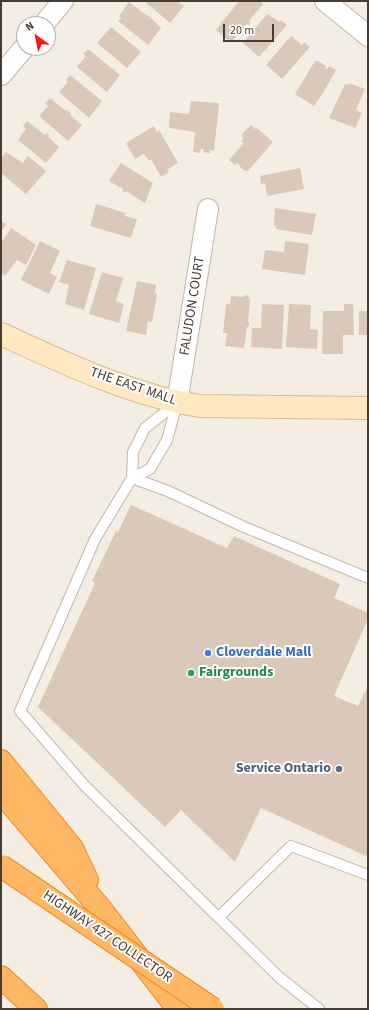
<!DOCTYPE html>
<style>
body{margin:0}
#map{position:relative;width:369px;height:1010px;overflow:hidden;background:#f4ede4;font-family:"Source Sans 3",sans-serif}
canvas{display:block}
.frame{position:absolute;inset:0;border:2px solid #473c33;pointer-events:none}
.north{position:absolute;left:16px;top:16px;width:40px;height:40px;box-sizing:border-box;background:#fff;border:1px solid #b5b1ad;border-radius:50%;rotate:327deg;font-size:11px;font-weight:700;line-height:16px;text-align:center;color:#473c33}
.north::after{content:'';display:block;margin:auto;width:14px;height:18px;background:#ff140f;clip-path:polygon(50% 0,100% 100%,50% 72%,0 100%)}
.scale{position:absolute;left:223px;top:24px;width:51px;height:18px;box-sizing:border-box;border:2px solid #473c33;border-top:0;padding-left:5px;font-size:12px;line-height:14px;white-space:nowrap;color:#473c33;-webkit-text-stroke:3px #fff;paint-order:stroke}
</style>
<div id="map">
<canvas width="369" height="1010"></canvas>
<div class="frame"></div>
<div class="north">N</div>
<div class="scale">20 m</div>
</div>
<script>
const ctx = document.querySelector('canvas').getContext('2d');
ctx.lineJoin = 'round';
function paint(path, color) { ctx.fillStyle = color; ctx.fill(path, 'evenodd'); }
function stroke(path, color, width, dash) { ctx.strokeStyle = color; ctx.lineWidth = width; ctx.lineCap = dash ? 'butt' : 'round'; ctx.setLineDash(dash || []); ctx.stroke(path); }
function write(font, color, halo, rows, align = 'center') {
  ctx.font = font + ' "Source Sans 3",sans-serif'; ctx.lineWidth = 4; ctx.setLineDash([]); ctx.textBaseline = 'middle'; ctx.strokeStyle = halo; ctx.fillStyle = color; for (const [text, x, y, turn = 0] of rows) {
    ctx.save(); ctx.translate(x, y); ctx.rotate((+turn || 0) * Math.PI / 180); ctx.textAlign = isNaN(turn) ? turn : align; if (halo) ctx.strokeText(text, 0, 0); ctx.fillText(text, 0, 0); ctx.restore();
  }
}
paint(new Path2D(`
 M144,1H177L184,6L170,23Z
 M239,1H260L263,4L249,21L251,23L248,25L247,24L231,43L216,30Z
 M129,2L147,16L148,15L161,28L148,45L118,21L121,18L119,16Z
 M267,14L280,22L281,20L287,25L259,57L243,43Z
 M111,27L141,52L127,68L98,44V42Z
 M291,36L302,45L304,42L310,47L282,79L266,65Z
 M88,49L120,75L107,92L77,67L86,56L83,54Z
 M315,61H318L326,66L325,68L327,69L329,66L336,70L323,93L314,106L295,94Z
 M70,75L102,101L89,118L59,92L68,82L66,80Z
 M349,83L365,89L356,110L362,113L355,128L329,118L345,84L349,85Z
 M50,98L66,111L67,110L71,113L70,115L82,125L68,141L39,116L48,106L45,104Z
 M191,101L219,103L214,151L210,150V153L203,152L204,149H201L200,153L193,152L195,132L169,128L170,112L189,114Z
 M27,121L45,135L47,133L49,135L48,137L59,147L46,163L18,140L26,129L23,126Z
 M251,125L255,129L257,128L273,142L248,171L243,170L237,163L235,165L229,160L244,143L241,142L243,139L242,134Z
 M154,126L157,132L159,130L178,163L167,170L169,172L161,177L151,159L149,161L144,154L135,159L126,143Z
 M6,152L23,163L28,156L46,171L26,194L1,173V158Z
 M121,163L153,183L145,203L126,191L125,193L122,191L123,189L109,181Z
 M300,168L304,189L267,196L265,183L261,184L260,176Z
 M96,204L126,213L125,216L137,219L131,238L90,226Z
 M275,208L316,214L312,235L276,229V226H274Z
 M1,221L6,224L1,232Z
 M11,228L36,245L26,265L17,260L5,276L1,273V243Z
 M40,241L60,251L50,273L57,277L49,294L21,280Z
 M285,241L309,244L305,275L262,269L265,250L284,252Z
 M67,260L96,268L84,310L65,304L69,285L59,282Z
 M102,272L123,278L116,301L124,304L119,323L89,314Z
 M137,281L156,285L155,293L157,294L152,322L148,321L146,335L126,331Z
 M244,295L249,296L248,299H250L248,322H249V327H247L244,348L225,346L227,333H223L226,304H230L231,296L244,297Z
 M262,304L284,305L282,349L251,347L252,328H261Z
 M289,304L311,305L310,329L318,330L317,349L286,347Z
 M344,304H353L354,335H343V354H322L323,311H344Z
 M359,311H368V335H359Z
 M131,505L227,548L234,536L340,584L334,598L368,613V619L334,696L358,706L368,686V857L261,808L235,862L181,810L165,827L38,707L95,583L92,581L116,531L118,532Z`), '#dac9bb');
const service = new Path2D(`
 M177,403L145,428L133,452L132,478L95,539L20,711L85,786L279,977L319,1009
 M132,478L168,491L244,527L368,578
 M132,478L150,469L167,440L177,403
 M219,917L291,846L368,875`);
const minor = new Path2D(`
 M325,1L368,36
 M44,24L63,1
 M1,75L24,48
 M177,403L208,209`);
const secondary = new Path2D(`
 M1,334C65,363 130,395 200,406L368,408`);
const motorway = new Path2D(`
 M1,761L72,848L87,880
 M1,792L100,908L178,1009
 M1,977L36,1009`);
stroke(service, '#c3b6a8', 12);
stroke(minor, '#c3b6a8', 22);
stroke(secondary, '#d9bc8e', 24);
stroke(motorway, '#ef8923', 24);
stroke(service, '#fff', 10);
stroke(minor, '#fff', 20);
stroke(secondary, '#ffe8c2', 22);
stroke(motorway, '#ffb763', 22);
const motorwayBridge = new Path2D(`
 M1,866L213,1009`);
stroke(motorwayBridge, '#ef8923', 24, []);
stroke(motorwayBridge, '#ffb763', 22);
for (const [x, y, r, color] of [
 [208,653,4,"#3f7fe0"],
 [191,673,4,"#2e9e5b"],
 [339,769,4,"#5c6f8a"]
]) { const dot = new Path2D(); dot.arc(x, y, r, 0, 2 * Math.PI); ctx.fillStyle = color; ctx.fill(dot); stroke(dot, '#fff', 1.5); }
write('14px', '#473c33', '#fff', [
 ["FALUDON COURT",193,306,-81],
 ["THE EAST MALL",133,387,19],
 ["HIGHWAY 427 COLLECTOR",107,937,34]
]);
write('bold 14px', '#366cbe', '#fff', [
 ["Cloverdale Mall",216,653]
], 'left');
write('bold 14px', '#27864d', '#fff', [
 ["Fairgrounds",199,673]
], 'left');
write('bold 14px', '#4e5e75', '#fff', [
 ["Service Ontario",331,769]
], 'right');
</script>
